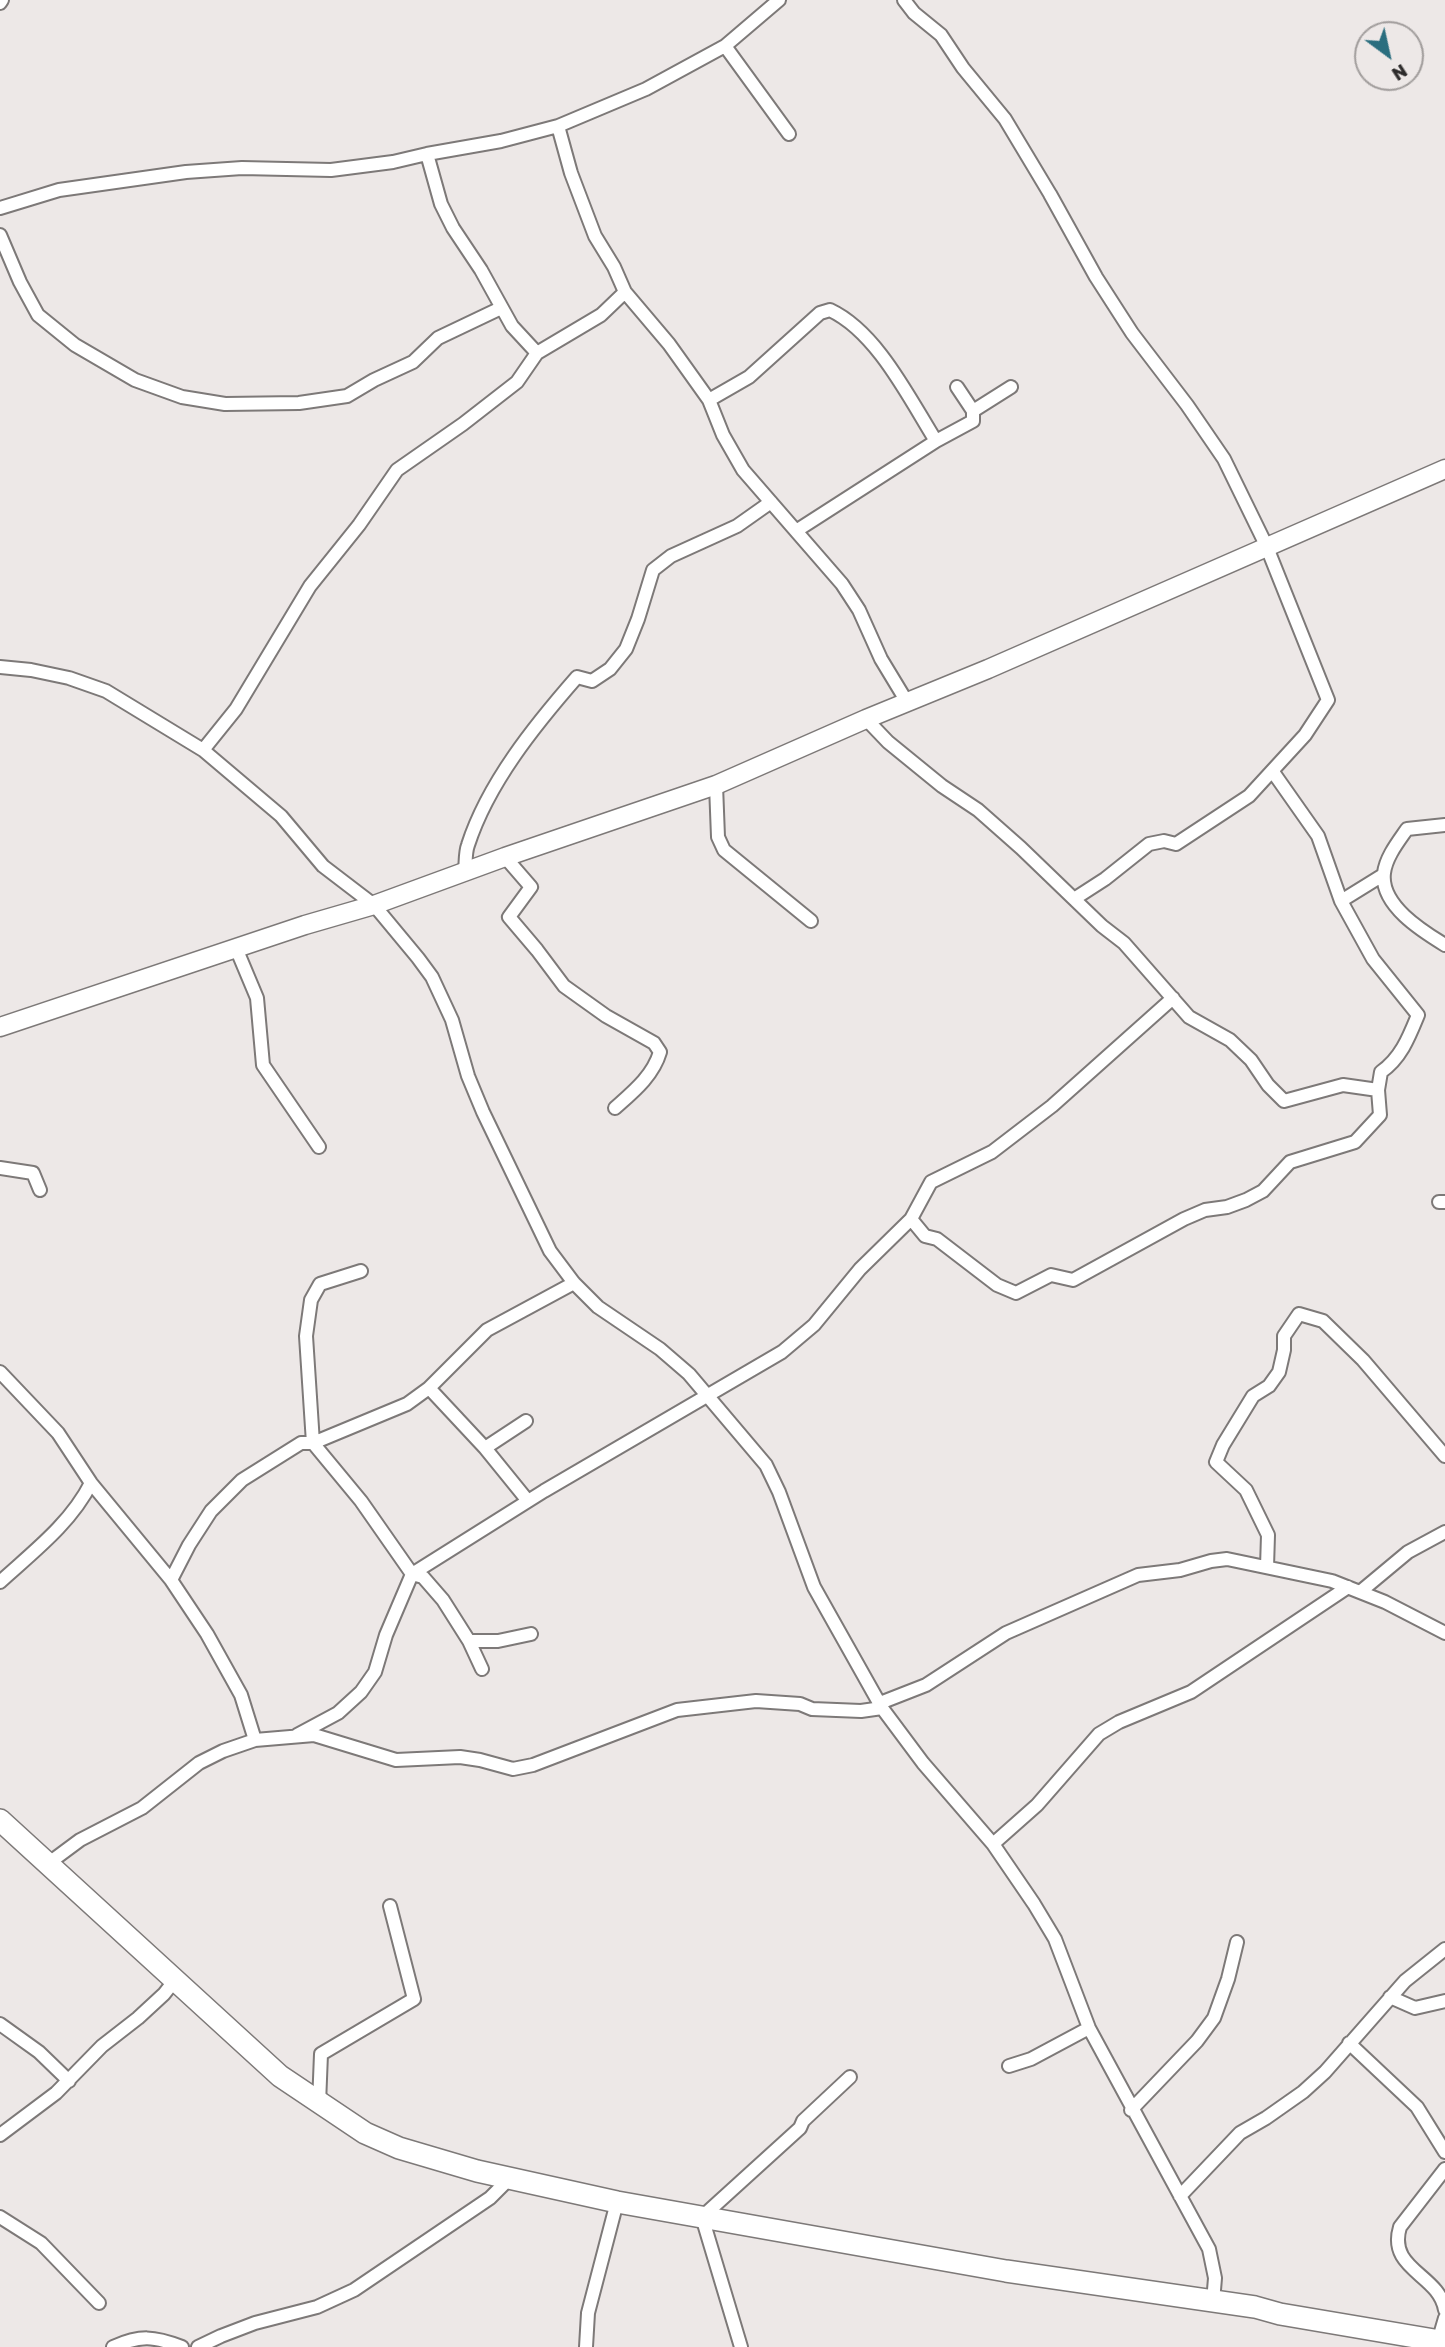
<!DOCTYPE html>
<style>
body{margin:0}
#map{position:relative;width:1445px;height:2347px;overflow:hidden;background:#ede8e7;font-family:Rubik,sans-serif}
canvas{display:block}
.north{position:absolute;left:1354px;top:21px;width:70px;height:70px;box-sizing:border-box;background:#ede8e7;border:2px solid #a19d9c;border-radius:50%;rotate:147deg;font-size:19px;font-weight:700;line-height:28px;text-align:center;color:#2e2c2c}
.north::after{content:'';display:block;margin:auto;width:24px;height:32px;background:#2a6e7f;clip-path:polygon(50% 0,100% 100%,50% 72%,0 100%)}
</style>
<div id="map">
<canvas width="1445" height="2347"></canvas>
<div class="north">N</div>
</div>
<script>
const ctx = document.querySelector('canvas').getContext('2d');
ctx.lineJoin = 'round';
function stroke(path, color, width, dash) { ctx.strokeStyle = color; ctx.lineWidth = width; ctx.lineCap = dash ? 'butt' : 'round'; ctx.setLineDash(dash || []); ctx.stroke(path); }
const minor = new Path2D(`
 M904,0L914,13L941,35L963,68L1005,119L1050,194L1096,277L1132,333L1187,405L1224,459L1266,545L1328,700L1305,735L1249,796L1176,844L1164,841L1149,844L1105,879L1074,899
 M0,3L2,0
 M725,46L789,134
 M558,126L571,173L595,236L614,267L625,292L669,344L709,400L723,435L743,470L842,584L859,610L881,659L907,702
 M427,154L441,204L453,228L481,270L512,326L537,353
 M0,208L59,190L186,172L242,168L331,170L393,162L427,154L501,141L558,126L646,89L725,46L779,0
 M0,235L20,282L38,315L75,345L135,380L182,397L225,404L299,403L347,396L374,380L413,362L438,338L501,308
 M709,400L749,377L820,313L830,310C877,332 909,398 936,441
 M973,411L1011,387
 M796,531L936,441L973,421V411L957,387
 M0,667L31,670L69,678L106,691L203,750L281,816L323,866L374,905L418,958L432,977L452,1020L468,1076L483,1112L550,1251L574,1283L598,1307L660,1349L689,1374L766,1465L779,1492L814,1587L882,1708L923,1763L993,1844L1034,1904L1055,1939L1089,2028L1209,2249L1215,2278L1213,2302
 M866,719L888,742L942,786L978,810L1021,848L1102,926L1124,943L1189,1017L1230,1040L1251,1060L1268,1085L1284,1101L1343,1085L1378,1090
 M203,750L236,709L310,586L359,525L397,470L463,424L517,382L537,353L601,315L625,292
 M716,785L718,837L724,850L811,921
 M1445,825L1407,829C1398,842 1386,857 1384,873C1380,905 1422,931 1445,945
 M505,857L531,887L509,917L537,950L564,986L606,1016L654,1043L660,1052C653,1076 633,1092 615,1108
 M465,871C466,863 465,853 468,845C488,783 535,725 577,677L592,681L610,669L626,649L638,619L653,570L671,556L737,526L771,502
 M1341,901L1383,875
 M236,948L257,998L263,1065L319,1147
 M0,1168L33,1173L40,1190
 M1439,1202H1445
 M911,1219L925,1236L937,1239L997,1285L1016,1293L1051,1275L1073,1280L1184,1219L1205,1210L1227,1207L1246,1200L1263,1191L1290,1162L1355,1142L1380,1115L1378,1090L1381,1072C1401,1058 1409,1037 1418,1015L1373,959L1341,901L1318,836L1273,772
 M0,1372L58,1433L91,1483L171,1580L207,1634L241,1695L255,1740
 M429,1388L485,1448
 M526,1421L485,1448L528,1501
 M1267,1567L1268,1535L1246,1490L1216,1462L1223,1445L1253,1396L1269,1386L1279,1372L1284,1350V1336L1299,1314L1323,1321L1363,1360L1445,1456
 M171,1580L189,1545L211,1511L242,1480L301,1443H313L407,1404L429,1388L487,1330L574,1283
 M0,1582C33,1552 71,1523 91,1483
 M1360,1592L1408,1552L1445,1532
 M469,1641H498L531,1634
 M482,1669L469,1641L443,1600L423,1577L412,1574L544,1491L782,1352L814,1325L860,1269L911,1219L931,1182L992,1152L1052,1106L1173,998
 M880,1703L926,1685L1006,1633L1138,1575L1180,1570L1211,1561L1227,1559L1332,1581L1385,1602L1445,1633
 M297,1735L338,1713L361,1692L375,1672L386,1635L412,1574L361,1501L313,1443L306,1336L311,1300L320,1284L361,1271
 M993,1844L1037,1805L1099,1734L1119,1722L1191,1692L1348,1587
 M49,1863L80,1840L142,1808L199,1763L223,1751L255,1740L314,1735L396,1760L460,1757L480,1760L513,1769L533,1765L677,1710L756,1701L800,1704L812,1709L861,1711L882,1708
 M1390,1997L1415,2008L1445,2001
 M0,2024L39,2052L69,2081
 M1349,2043L1417,2107L1445,2152
 M1009,2066L1031,2059L1089,2028
 M319,2104L321,2054L414,1999L390,1906
 M1131,2110L1197,2041L1214,2018L1228,1979L1237,1942
 M0,2135L56,2093L102,2046L138,2018L164,1994L175,1980
 M1445,2169L1400,2227C1387,2270 1439,2274 1445,2310
 M1180,2196L1240,2133L1266,2118L1303,2092L1325,2072L1405,1981L1445,1949
 M0,2217L41,2243L99,2303
 M1438,2342L1445,2318
 M113,2347C140,2335 154,2336 182,2347
 M198,2347L221,2336L255,2323L317,2307L354,2290L490,2198L503,2185L506,2177
 M586,2347L588,2313L617,2202
 M741,2347L702,2217L800,2128L803,2121L850,2077`);
const secondary = new Path2D(`
 M0,1027L305,925L374,905L505,857L716,785L866,719L988,669L1445,469`);
const primary = new Path2D(`
 M0,1820L280,2076L365,2133L399,2148L477,2171L617,2202L1006,2271L1255,2307L1280,2314L1445,2342`);
stroke(minor, '#7d7978', 16);
stroke(secondary, '#7d7978', 21);
stroke(primary, '#7d7978', 24);
stroke(minor, '#fff', 12);
stroke(secondary, '#fff', 18);
stroke(primary, '#fff', 21);
</script>
